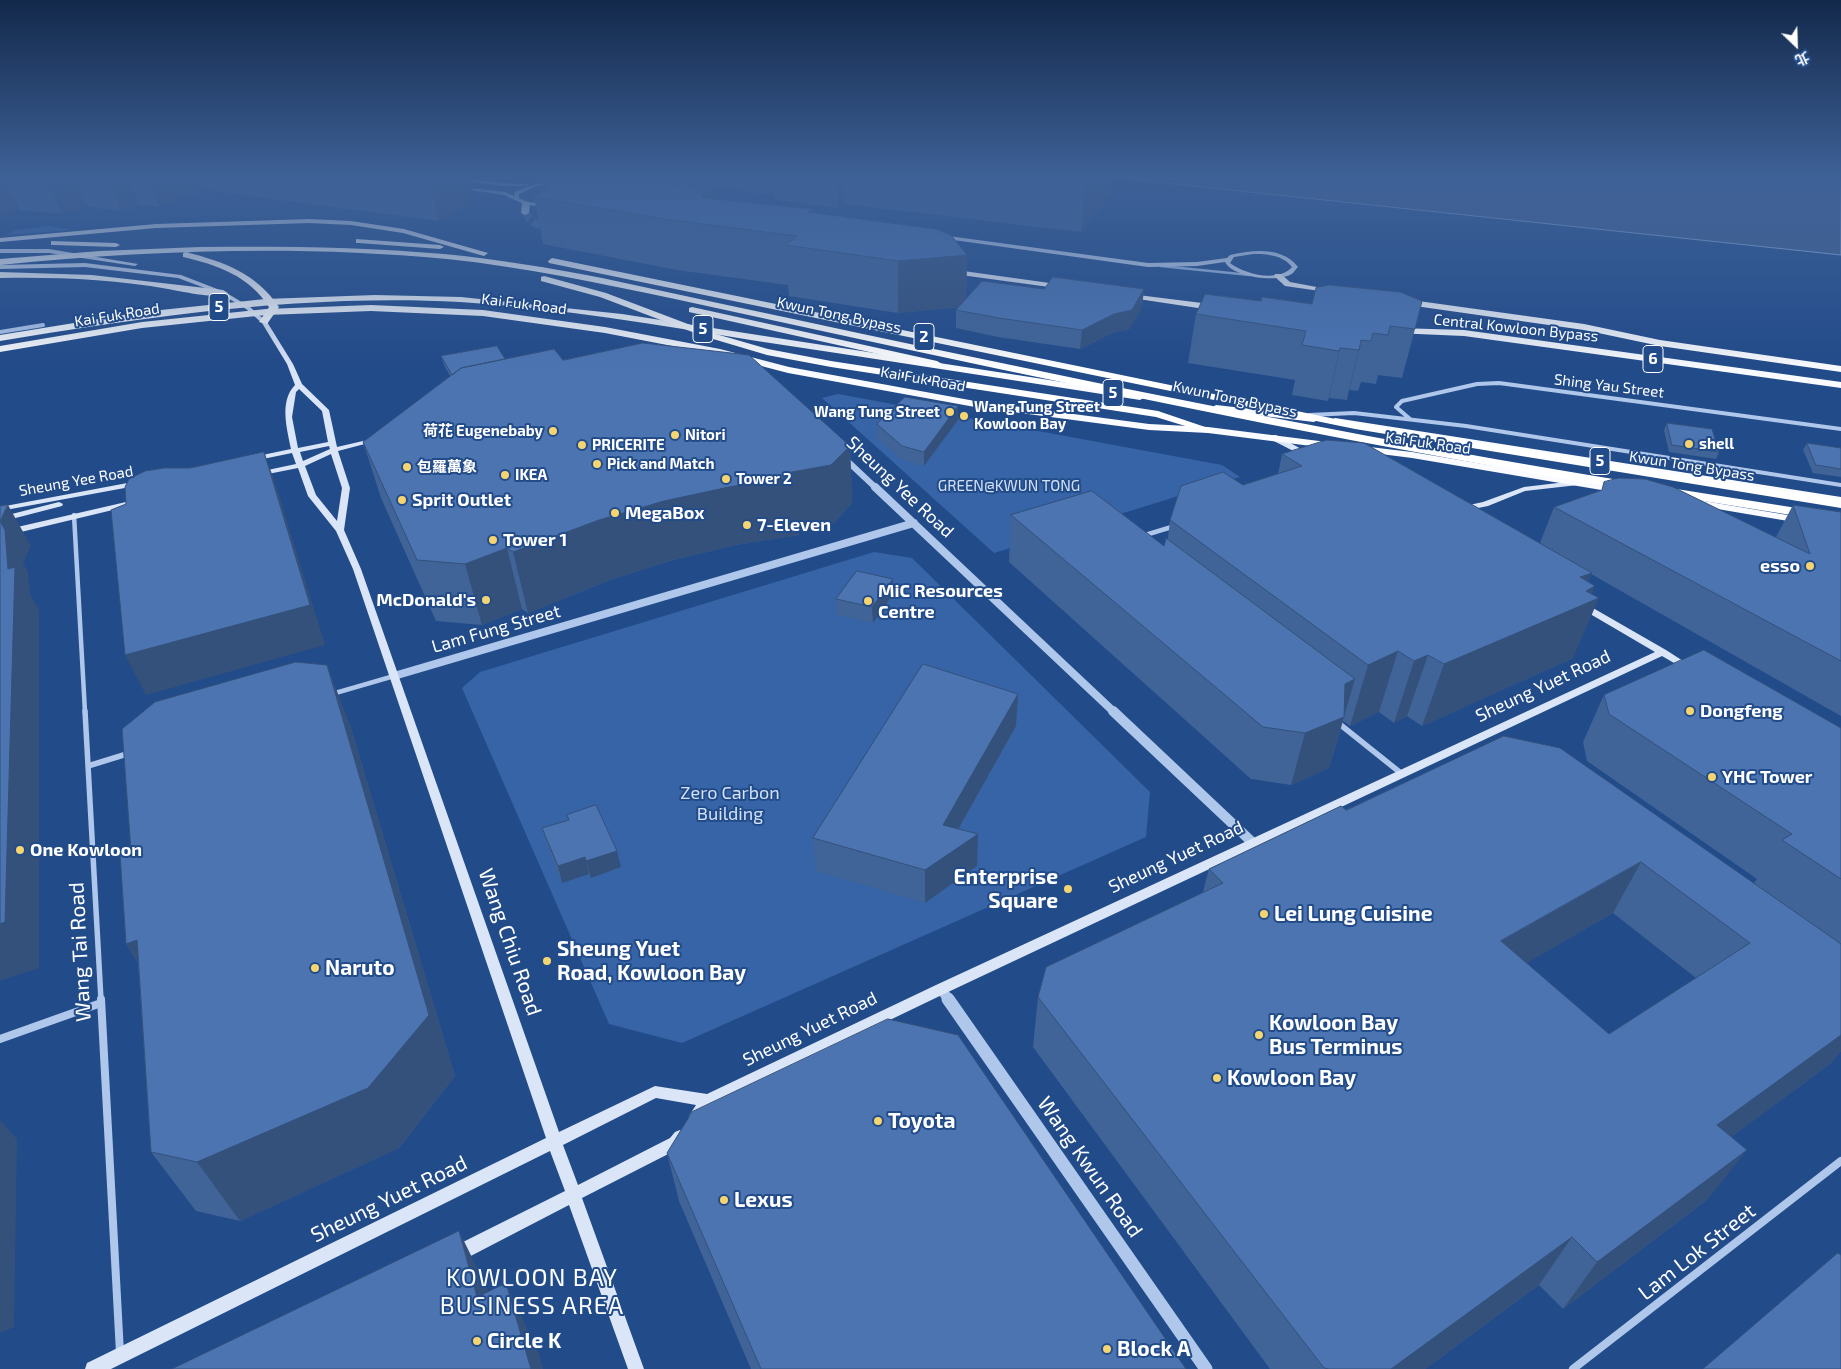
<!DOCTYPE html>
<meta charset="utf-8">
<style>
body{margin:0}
#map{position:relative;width:1841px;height:1369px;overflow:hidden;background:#224b89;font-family:"Exo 2","Noto Sans TC",sans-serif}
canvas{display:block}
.north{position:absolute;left:1771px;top:20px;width:50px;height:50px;-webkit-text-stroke:4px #224b89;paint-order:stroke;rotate:156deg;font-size:14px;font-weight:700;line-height:20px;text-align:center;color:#fff}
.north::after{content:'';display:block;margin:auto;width:18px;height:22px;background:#fff;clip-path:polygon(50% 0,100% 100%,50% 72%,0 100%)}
</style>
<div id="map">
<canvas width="1841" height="1369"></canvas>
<div class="north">北</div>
</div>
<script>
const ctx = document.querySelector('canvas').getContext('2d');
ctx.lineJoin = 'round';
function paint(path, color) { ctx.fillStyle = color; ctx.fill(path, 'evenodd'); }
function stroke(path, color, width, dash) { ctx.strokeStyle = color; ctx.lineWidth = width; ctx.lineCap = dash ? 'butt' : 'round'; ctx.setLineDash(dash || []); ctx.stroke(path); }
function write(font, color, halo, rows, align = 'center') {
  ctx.font = font + ' "Exo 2","Noto Sans TC",sans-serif'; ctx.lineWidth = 4; ctx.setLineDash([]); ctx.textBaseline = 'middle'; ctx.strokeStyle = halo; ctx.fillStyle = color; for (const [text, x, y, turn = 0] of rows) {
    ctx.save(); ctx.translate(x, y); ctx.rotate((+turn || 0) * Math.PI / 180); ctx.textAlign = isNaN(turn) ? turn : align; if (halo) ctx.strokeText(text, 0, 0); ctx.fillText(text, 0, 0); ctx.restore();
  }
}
paint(new Path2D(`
 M50,226L71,230L7,235L16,230Z
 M838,394L1222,465L1240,477L994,553L822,398Z
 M874,552L912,558L1150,792L1146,837L682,1043L609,1024L462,688L480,672Z`), '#3664a6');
const water = new Path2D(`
 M1114,178H1841V255L1174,184Z`);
paint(water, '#425f8c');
stroke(water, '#a3c1eb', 1);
stroke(new Path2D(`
 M525,213L533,222L557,232`), '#43669b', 8, [8, 4]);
stroke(new Path2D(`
 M1161,266L1250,275`), '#afc7ea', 2.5);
stroke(new Path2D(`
 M0,332L43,325
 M1309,415L1354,413L1466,426L1841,485
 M1410,419L1396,407L1402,401L1477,384L1499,383L1841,429`), '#afc7ea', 4);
stroke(new Path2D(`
 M74,515L85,712
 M1142,536L1175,526
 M332,694L394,676`), '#afc7ea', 4.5);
stroke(new Path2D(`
 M85,711L101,1000
 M1337,722L1402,774
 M88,766L130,753`), '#afc7ea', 5.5);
stroke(new Path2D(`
 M101,999L120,1353
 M0,1039L101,1003
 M1573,1369L1841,1161`), '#afc7ea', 8);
stroke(new Path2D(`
 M842,456L876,488`), '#afc7ea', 6);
stroke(new Path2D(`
 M875,487L1114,712
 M394,676L914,523`), '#afc7ea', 8);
stroke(new Path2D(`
 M1113,711L1253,843
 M941,989L949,1000`), '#afc7ea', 10);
stroke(new Path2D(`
 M948,999L1206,1369`), '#afc7ea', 13);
paint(new Path2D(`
 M442,178C471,178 499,184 528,184L530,186L536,184L563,181L565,182L537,186L519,194V198L527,202L550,204L548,207L526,205L504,195L458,188L460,187L505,192L514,196L515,192L529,186H503Z
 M941,235L1148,263L1197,262L1227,258L1230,255C1252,250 1282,246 1298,267C1297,268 1293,273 1293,273C1279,284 1232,277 1225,262L1197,266L1148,267L939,238L938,237ZM1253,254C1267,254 1283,255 1292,267C1278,283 1244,274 1230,263L1234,257Z
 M0,249H49L138,264L135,266L49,253H0Z
 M85,263L181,275L225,292L250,307L267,322L293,364L302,384L329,410L337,447L376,438L380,440L338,451L350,488L344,530L361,569L559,1132L655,1086L707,1094L936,985L1655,652L1580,608L1578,606L1580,604H1586L1666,650L1694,668L1692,670H1686L1662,656L946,993L713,1105L701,1121L696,1123L691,1121L689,1116L696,1105L656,1098L563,1145L578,1185L670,1138L675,1132L680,1130L685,1132L687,1137L680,1148L582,1198L644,1369H628L569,1205L463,1260L457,1262L451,1260L449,1254L451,1248L565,1191L550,1151L111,1369H85L87,1363L546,1138L353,569L336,531L308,496L298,468L258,476L254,474L258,472L296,464L292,453L253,461L249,459L253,457L291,449C287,429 279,401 295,385L287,364L262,323L246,309L221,294L178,278L85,267L0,269V265ZM299,389L322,411L328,442L298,448L292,417L296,392ZM329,446L330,449L303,461L300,452ZM331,454L342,488L337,521L316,495L305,466Z
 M1270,435H1276L1312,455L1311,457H1305L1270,439Z
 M138,481L142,483L141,485L0,511V507Z
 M1575,481L1579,483L1578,485L1525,491L1488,506L1463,511L1459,509L1460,507L1483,502L1524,487Z
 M139,499L143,501L142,503L0,537V531Z
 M59,502L63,504L62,506L0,522V517Z`), '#dae5f8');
paint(new Path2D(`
 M526,201L530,203L529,213L525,215L521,213L522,203Z
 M949,269L1064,285L1068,287L1064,289L946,273V269Z
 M1275,274H1281L1290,282L1338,291L1334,293L1285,286L1274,276Z
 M1122,293L1218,305L1222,308L1218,311L1125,297L1121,295Z
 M375,295L461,297L622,314L1140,394L1145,397L1140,400C1012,380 885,360 757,341C659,325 559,308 460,302C305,294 152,316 0,341V335L142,312L265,299Z
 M1404,299L1584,324L1660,340L1841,366V372L1660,346L1584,330L1401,304L1400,302Z
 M371,305L483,310L605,327L720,349L789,367L975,401L1149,424L1208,427L1335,443L1340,446L1335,449L1208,433L1149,430L975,407L788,373L719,355L605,333L483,316L371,311L266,315L142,328L0,352V346L142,322L266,309Z
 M1398,328L1464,330L1841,382V388L1464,336L1395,333V329Z
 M1216,405L1314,416L1319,419L1314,422L1213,410L1211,408Z
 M1335,418L1841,497V503L1331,423L1330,421Z
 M1361,446L1412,452L1619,487L1625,490L1619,493L1412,458L1357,451V447Z
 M1692,499L1841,524V530L1688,504L1686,502Z`), '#f9fbfe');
paint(new Path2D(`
 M309,219L351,221L404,229L488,253L484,256L403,233L351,225L309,223L156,228L0,242V238L156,224Z
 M356,239L440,245L444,247L440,249L359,243H356Z
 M51,241L116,243L120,245L116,247L54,245H51Z
 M200,247C281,246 363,247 444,254C497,259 550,268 602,278C942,351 1282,425 1625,481L1631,485L1625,489C1385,449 1147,401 910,350C831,333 753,316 675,299C599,283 524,267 447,259C298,245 148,250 0,265V259L100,251Z
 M186,252C224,262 256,273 279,307L267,324L259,322L269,307C249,276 218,265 183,257V253Z
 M552,258L1355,423L1841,500V508L1355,429L549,263L548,261Z
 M0,272L92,275L223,290L228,293C218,300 180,291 168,289C113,279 56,277 0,278Z
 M544,276L606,293L709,332L768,349L831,361L1158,411L1214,430L1208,433L1156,417L831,367L767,355L703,336L600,297L541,281V277Z
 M692,307L937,361L942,364L937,367L689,312V308Z
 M1670,488L1841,515V523L1666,495L1664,492Z`), '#fff');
paint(new Path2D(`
 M0,178H470L475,203L439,221L204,190L159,207L139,205L122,211L87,206L62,214L20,210Z
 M630,178H1113L1112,194L1081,232L844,204L838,208L775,200V195L711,187L709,189L719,199L812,209L813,212L967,255L966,298L1044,289H1144L1142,307L1129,329L1112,333L1080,349L998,337L956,328V310L958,307L898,313L789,296L788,285L677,270L543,244L534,197L542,192L541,187L630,179Z
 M1261,301L1312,304L1415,329L1402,378L1378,375L1376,384L1361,382L1358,391L1349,390L1347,400L1329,398L1328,401L1292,395L1295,380L1188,363L1196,314Z
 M441,356L505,359L563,360L850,446L852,503L834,523L798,529L799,535L736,545L673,560L610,580L528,613L522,609L482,625L436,621L381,498L363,442L450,376L444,365Z
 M958,406V420L924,466L902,460L877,438V424Z
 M1667,423L1719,452L1716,459L1669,452L1664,430Z
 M1807,443L1841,448V477L1813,473L1803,450Z
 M1282,454L1540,543L1554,507L1776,537L1793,505L1841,512V716L1591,574L1588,582L1592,594L1573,658L1422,726L1407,716L1394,723L1379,712L1350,726L1343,721L1329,768L1291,785L1251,779L1009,562L1011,515L1164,546L1168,538L1170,520L1243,485L1278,474Z
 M893,594L873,623L836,615V599Z
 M1018,694L1016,726L959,829L978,834L977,866L925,903L816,871L813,838Z
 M1604,695L1841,728V1051L1831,1063L1731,1137L1708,1199L1563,1309L1539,1285L1425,1369H1270L1033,1047L1038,997L1203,892L1209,869L1346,810L1504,736L1754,883L1757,879L1587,761L1583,742ZM1613,913L1696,978L1609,1034L1526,963Z
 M350,725L455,1076L399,1148L240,1221L196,1211L151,1152L138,963L126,944L131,851Z
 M567,815L621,867L591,878L589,874L562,883L547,845L542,828L568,820Z
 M667,1153L1186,1369H751L679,1201Z`), '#406498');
paint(new Path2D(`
 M0,178H5L20,210L0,217Z
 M46,178H75L87,206L62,214Z
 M108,178H129L139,205L122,211Z
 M147,178H199L204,190L159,207Z
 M428,178H470L475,203L439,221Z
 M704,178H711V187L705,191Z
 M837,178H843L844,204L838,208Z
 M1089,178H1113L1112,194L1081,232L1085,182Z
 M718,190L722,227L701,195L706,191Z
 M967,255L966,306L898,313V261Z
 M1144,289L1142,307L1129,329L1112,333L1080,349L1082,330Z
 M1361,340L1349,390L1347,400L1359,350Z
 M1340,348L1329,398L1328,401L1339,351Z
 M958,406V420L924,466V452Z
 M850,446L852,503L834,523L798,529L799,535L736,545L673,560L610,580L528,613L513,552L599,520L664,501L792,472Z
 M264,452L277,488L325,645L146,695L125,655Z
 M8,505L31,546L23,563L28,572L30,594L39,610V968L0,981V924L8,569L0,521Z
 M507,548L522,609L482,625L465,564Z
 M1592,573L1577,607L1586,591L1595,586L1588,602L1599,598L1573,658L1422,726L1444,664L1580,577Z
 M893,579V594L873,623L872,607Z
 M1398,651L1379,712L1350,726L1368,665Z
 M1428,655L1407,716L1394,723L1414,661Z
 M327,665L350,725L455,1076L399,1148L240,1221L197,1162Z
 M1355,679L1329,768L1291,785L1305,733L1345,684Z
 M1018,694L1016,726L942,858L943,825Z
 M978,834L977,866L925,903V870Z
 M617,851L621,867L591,878L586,861Z
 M585,857L589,874L562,883L558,866Z
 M1641,862L1613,913L1477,992L1501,941Z
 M137,940L165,1005L126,944Z
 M1841,1035V1051L1831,1063L1680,1175L1717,1125Z
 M0,1120L17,1139L14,1327L0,1333Z
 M1747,1150L1708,1199L1563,1309L1597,1262Z
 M459,1231L495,1304L477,1297Z
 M1572,1237L1539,1285L1425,1369H1391Z
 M506,1283L539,1354L543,1369H531Z`), '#34517c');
const building = new Path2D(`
 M559,178H624L718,190L706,191L701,195L704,198L812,209L808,212L935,229L951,235L967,255L898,261L785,245L797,236L671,220L534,197L550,188L541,187Z
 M1051,178H1089L1085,182Z
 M1053,277L1144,289L1132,310L1114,314L1082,330L999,318L956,310L982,281L1044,289Z
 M1329,285L1400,292L1422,301L1415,329L1390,326L1388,335L1373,333L1371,341L1361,340L1359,350L1340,348L1339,351L1302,345L1306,331L1196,314L1205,294L1261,301L1262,297L1312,304L1316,288Z
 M643,343L749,355L850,446L831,465L792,472L794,476L729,487L664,501L599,520L513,552L507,548L465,564L417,560L363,442L461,368L554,349L563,360Z
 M497,346L505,359L461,368L452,375L441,356Z
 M905,397L958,406L924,452L902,446L877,424Z
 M1667,423L1712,429L1719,452L1672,445Z
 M1327,440L1364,443L1592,573L1580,577L1595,586L1586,591L1599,598L1444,664L1428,655L1414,661L1398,651L1368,665L1170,520L1181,486L1223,472L1243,485L1302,466L1282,454Z
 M1807,443L1841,448V469L1816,465Z
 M264,452L310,605L125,655L111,510L126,504L125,487L129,479L145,471L164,468H190Z
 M1619,478L1645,479L1673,487L1810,554L1793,505L1841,512V661L1554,507L1602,490L1604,482Z
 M1092,491L1164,546L1166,538L1355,679L1345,684L1344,717L1305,733L1263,727L1011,515Z
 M8,505L0,521L5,530L8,569L15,567L5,922L0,924V506Z
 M857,571L893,579L872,607L836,599Z
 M1704,650L1841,728V879L1782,840L1792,834L1609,714L1604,695Z
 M296,662L327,665L429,1015L368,1088L197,1162L151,1152L137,940L126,944L120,854L131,851L122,729L155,702Z
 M923,664L1018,694L943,825L978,834L925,870L813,838Z
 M1504,736L1560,748L1841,944V1035L1717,1125L1747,1150L1597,1262L1572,1237L1391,1369H1329L1324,1368L1038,997L1046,967L1223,883L1209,869L1341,806L1346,810ZM1641,862L1750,943L1609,1034L1501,941Z
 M596,805L617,851L586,861L585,857L558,866L542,828L569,820L567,815Z
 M888,1019L958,1035L1186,1369H761L667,1153L692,1112Z
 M459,1231L477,1297L506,1283L531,1369H172Z
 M1838,1253L1841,1255V1369H1703Z`);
paint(building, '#4b74b1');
stroke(building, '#34517c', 1);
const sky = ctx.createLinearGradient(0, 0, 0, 370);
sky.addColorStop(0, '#13294b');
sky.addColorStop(0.48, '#3e6197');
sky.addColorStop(1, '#3e619700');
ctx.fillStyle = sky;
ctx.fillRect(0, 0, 1841, 370);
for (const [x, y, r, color] of [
 [950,412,5,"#f6d571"],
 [964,416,5,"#f6d571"],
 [553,431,5,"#f6d571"],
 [675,435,5,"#f6d571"],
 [1689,444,5,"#f6d571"],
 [582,445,5,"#f6d571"],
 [597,464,5,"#f6d571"],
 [407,467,5,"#f6d571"],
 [505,475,5,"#f6d571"],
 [726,479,5,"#f6d571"],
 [402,500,5,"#f6d571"],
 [615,513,5,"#f6d571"],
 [747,525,5,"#f6d571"],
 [493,540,5,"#f6d571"],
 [1810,566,5,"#f6d571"],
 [486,600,5,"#f6d571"],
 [868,601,5,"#f6d571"],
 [1690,711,5,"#f6d571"],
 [1712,777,5,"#f6d571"],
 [20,850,5,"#f6d571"],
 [1068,889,5,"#f6d571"],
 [1264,914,5,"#f6d571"],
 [547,961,5,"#f6d571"],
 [315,968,5,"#f6d571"],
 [1259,1035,5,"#f6d571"],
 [1217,1078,5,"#f6d571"],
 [878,1121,5,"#f6d571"],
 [724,1200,5,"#f6d571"],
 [477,1341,5,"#f6d571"],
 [1107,1349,5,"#f6d571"]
]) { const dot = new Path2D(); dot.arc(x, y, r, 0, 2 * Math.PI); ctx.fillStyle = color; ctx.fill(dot); stroke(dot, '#224b89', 2); }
write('15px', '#fff', '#224b89', [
 ["Kai Fuk Road",524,304,7],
 ["Kai Fuk Road",117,315,-9],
 ["Kwun Tong Bypass",839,315,12],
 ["Central Kowloon Bypass",1516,328,6],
 ["Kai Fuk Road",923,379,10],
 ["Shing Yau Street",1609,386,7],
 ["Kwun Tong Bypass",1235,399,12],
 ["Kai Fuk Road",1428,443,8],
 ["Kwun Tong Bypass",1692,466,9],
 ["Sheung Yee Road",76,481,-10]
]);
write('bold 15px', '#fff', '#224b89', [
 ["Wang Tung Street",974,407],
 ["Kowloon Bay",974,424],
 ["Wang Tung Street",940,412,"right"],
 ["荷花 Eugenebaby",543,431,"right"],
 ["Nitori",685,435],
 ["shell",1699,444],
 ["PRICERITE",592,445],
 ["Pick and Match",607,464],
 ["包羅萬象",417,467],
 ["IKEA",515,475],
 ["Tower 2",736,479]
], 'left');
write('15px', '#d3e2f8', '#224b89', [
 ["GREEN@KWUN TONG",1009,486]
]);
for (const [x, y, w] of [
 [219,307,20],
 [703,329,20],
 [924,337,20],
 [1653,359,20],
 [1113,393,20],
 [1600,461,20]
]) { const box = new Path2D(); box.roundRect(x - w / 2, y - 13.5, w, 27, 4); ctx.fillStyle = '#224b89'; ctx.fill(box); stroke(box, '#fff', 1); }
write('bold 16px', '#fff', null, [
 ["5",219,307],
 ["5",703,329],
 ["2",924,337],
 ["6",1653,359],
 ["5",1113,393],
 ["5",1600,461]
]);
write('18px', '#fff', '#224b89', [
 ["Sheung Yee Road",900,487,43],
 ["Lam Fung Street",496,629,-16],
 ["Sheung Yuet Road",1543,686,-25],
 ["Sheung Yuet Road",1176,857,-25],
 ["Sheung Yuet Road",810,1029,-26]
]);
write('bold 18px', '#fff', '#224b89', [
 ["Sprit Outlet",412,500],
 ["MegaBox",625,513],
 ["7-Eleven",757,525],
 ["Tower 1",503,540],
 ["esso",1800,566,"right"],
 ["MiC Resources",878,591],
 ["Centre",878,612],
 ["McDonald's",476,600,"right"],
 ["Dongfeng",1700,711],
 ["YHC Tower",1722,777],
 ["One Kowloon",30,850]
], 'left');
write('18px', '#d3e2f8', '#224b89', [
 ["Zero Carbon",730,793],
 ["Building",730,814]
]);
write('bold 21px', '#fff', '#224b89', [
 ["Enterprise",1058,877,"right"],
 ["Square",1058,901,"right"],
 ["Lei Lung Cuisine",1274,914],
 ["Sheung Yuet",557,949],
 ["Road, Kowloon Bay",557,973],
 ["Naruto",325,968],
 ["Kowloon Bay",1269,1023],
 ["Bus Terminus",1269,1047],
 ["Kowloon Bay",1227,1078],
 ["Toyota",888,1121],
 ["Lexus",734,1200],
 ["Circle K",487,1341],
 ["Block A",1117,1349]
], 'left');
write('21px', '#fff', '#224b89', [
 ["Wang Chiu Road",510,942,71],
 ["Wang Tai Road",80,952,-93],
 ["Wang Kwun Road",1090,1167,55],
 ["Sheung Yuet Road",389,1199,-26],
 ["Lam Lok Street",1697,1252,-38]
]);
ctx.letterSpacing = '1px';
write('24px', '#fff', '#224b89', [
 ["KOWLOON BAY",532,1278],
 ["BUSINESS AREA",532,1306]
]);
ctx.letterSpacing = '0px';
</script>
